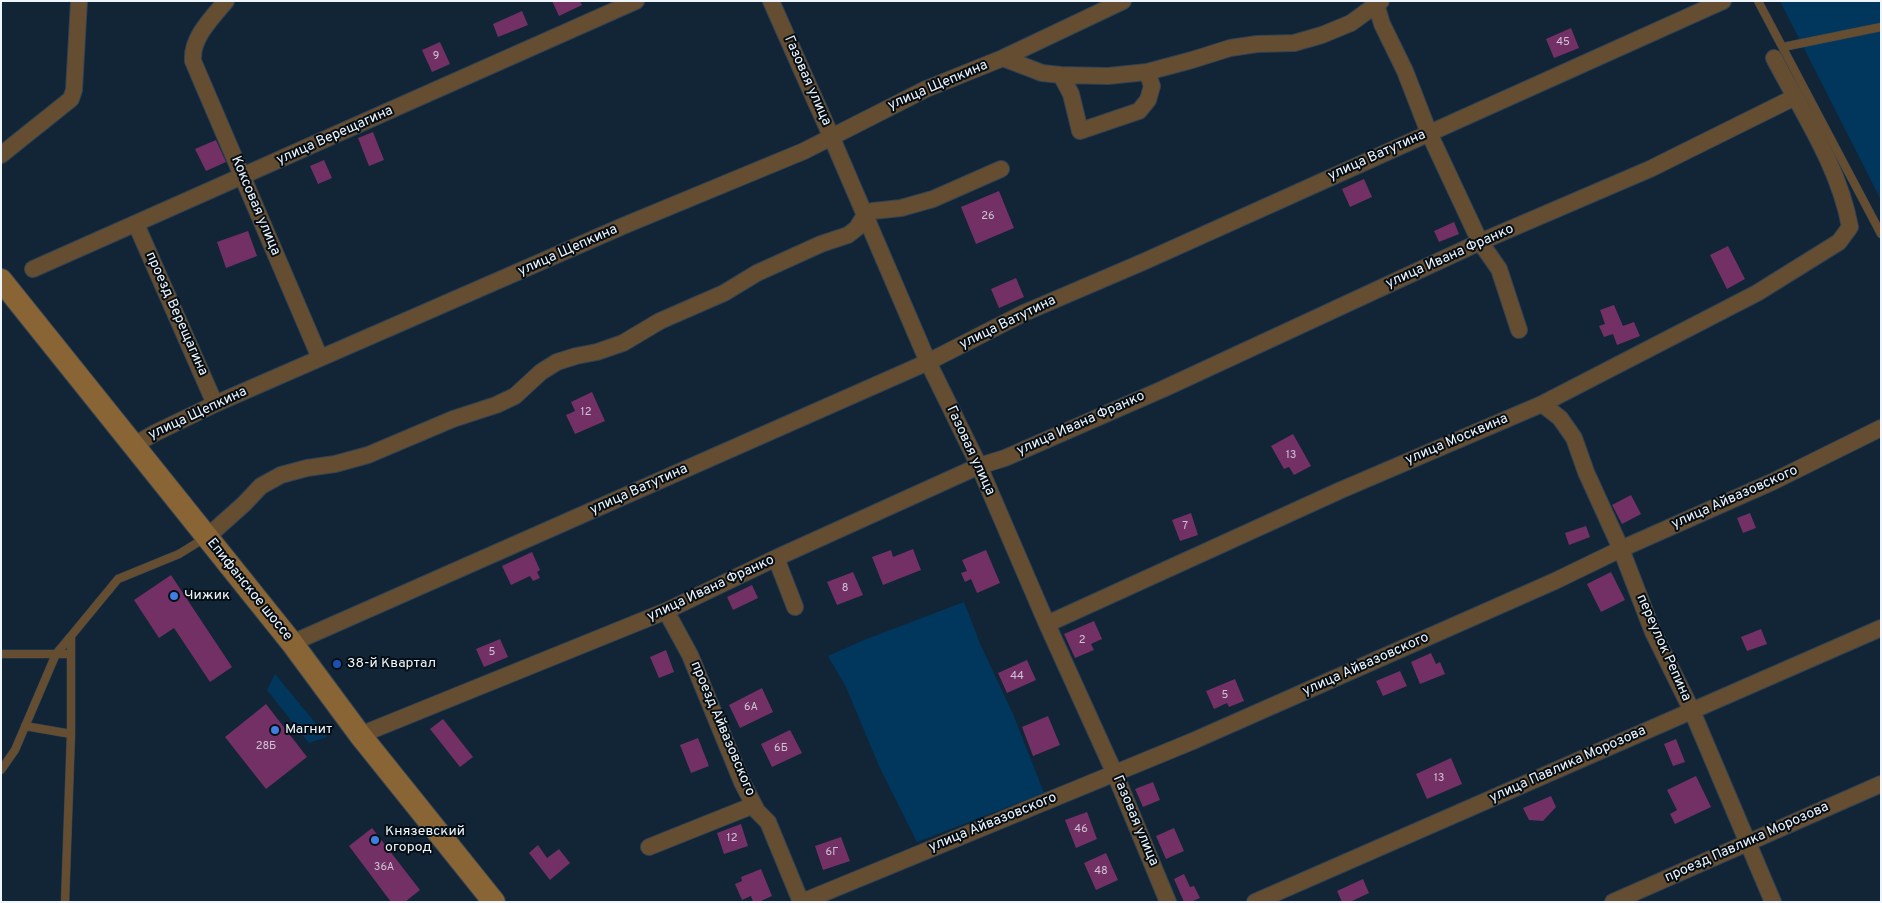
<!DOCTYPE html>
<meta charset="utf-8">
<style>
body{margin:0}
#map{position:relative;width:1882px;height:903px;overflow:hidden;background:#112537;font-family:Overpass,sans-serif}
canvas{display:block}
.frame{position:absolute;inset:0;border:2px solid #eef5fd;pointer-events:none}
</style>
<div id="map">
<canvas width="1882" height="903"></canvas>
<div class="frame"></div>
</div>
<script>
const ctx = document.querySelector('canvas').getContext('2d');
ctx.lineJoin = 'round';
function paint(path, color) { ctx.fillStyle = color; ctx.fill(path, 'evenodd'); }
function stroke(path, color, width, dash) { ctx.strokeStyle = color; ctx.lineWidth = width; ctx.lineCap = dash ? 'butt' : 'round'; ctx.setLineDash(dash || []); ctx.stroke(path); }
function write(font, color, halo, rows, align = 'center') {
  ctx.font = font + ' Overpass,sans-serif'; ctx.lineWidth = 4; ctx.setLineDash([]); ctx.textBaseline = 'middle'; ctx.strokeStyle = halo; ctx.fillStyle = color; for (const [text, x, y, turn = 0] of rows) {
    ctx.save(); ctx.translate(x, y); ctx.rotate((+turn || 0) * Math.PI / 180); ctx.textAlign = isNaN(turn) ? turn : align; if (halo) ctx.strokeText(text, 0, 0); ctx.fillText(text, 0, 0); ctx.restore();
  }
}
paint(new Path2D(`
 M1780,1H1881V200Z
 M964,602L981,646L1013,714L1044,793L917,842L879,766L846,687L828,656L864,640Z
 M275,674L327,737L309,743L267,690Z`), '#02375d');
paint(new Path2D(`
 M552,1H580L582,5L559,16Z
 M522,11L528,25L498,37L493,24Z
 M1571,28L1579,48L1554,58L1546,39Z
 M440,42L450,64L432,72L422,50Z
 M373,132L384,160L369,166L358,138Z
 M216,140L226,162L206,171L195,149Z
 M324,160L332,178L318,184L310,166Z
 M1364,179L1372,197L1350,207L1342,189Z
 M999,191L1014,228L976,244L961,207Z
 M1454,222L1459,234L1439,242L1434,231Z
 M248,231L257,256L226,268L217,242Z
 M1728,246L1745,279L1727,289L1710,255Z
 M1016,278L1024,297L999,308L991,289Z
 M1614,305L1623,326L1634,322L1640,336L1617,345L1613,334L1604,337L1599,326L1605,324L1600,310Z
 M592,392L605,421L575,434L566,415L575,411L571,402Z
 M1293,434L1311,466L1294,475L1289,467L1284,469L1271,446Z
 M1631,495L1641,514L1622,524L1612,505Z
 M1191,513L1198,535L1180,541L1172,520Z
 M1750,513L1756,528L1743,533L1737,518Z
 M1586,526L1590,537L1569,545L1565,533Z
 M913,549L921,570L883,585L872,557L891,550L893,557Z
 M986,550L1000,583L977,593L971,579L965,582L961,573L967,571L962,560Z
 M532,552L540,570L537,572L540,578L533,581L530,576L511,585L502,566Z
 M853,572L863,595L837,605L827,582Z
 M1611,572L1625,600L1601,612L1587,584Z
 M171,575L232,667L210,682L174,628L159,638L134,600Z
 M752,585L758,598L733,610L727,597Z
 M1094,621L1102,639L1091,644L1094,650L1075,658L1064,634Z
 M1761,629L1767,644L1747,651L1741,637Z
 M500,639L508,657L484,667L476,649Z
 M666,650L674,672L659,678L650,657Z
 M1431,653L1436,664L1440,662L1445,674L1420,684L1411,662Z
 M1027,660L1036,680L1007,693L998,673Z
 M1400,671L1407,686L1383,696L1376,681Z
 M1235,679L1244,701L1229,707L1227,703L1214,709L1206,691Z
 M762,688L773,712L740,728L729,705Z
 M266,704L307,757L266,789L225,737Z
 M1048,716L1060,745L1033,756L1022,727Z
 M443,719L473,757L460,767L430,729Z
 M790,730L802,753L772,767L761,744Z
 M698,738L709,766L691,773L680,745Z
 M1676,739L1685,762L1673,766L1664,744Z
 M1451,758L1462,784L1427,799L1416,774Z
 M1696,776L1711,807L1675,824L1670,814L1677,810L1667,790Z
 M1153,782L1160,800L1143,807L1135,789Z
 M1551,796L1556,807L1543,821L1529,820L1523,808Z
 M1087,812L1097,839L1076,848L1065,820Z
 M741,824L748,846L724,854L717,833Z
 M372,828L420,890L405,902H391L349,846Z
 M1174,828L1184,851L1166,859L1156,836Z
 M841,837L850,861L823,870L815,846Z
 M538,845L547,858L559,849L570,863L550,880L529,853Z
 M1106,853L1118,880L1096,890L1084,863Z
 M761,869L772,896L759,902H753L751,896L742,900L735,884L742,881L741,877Z
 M1184,874L1190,887L1194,886L1200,898L1191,902H1184L1174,879Z
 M1363,879L1369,893L1350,902H1342L1337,891Z`), '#723065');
const service = new Path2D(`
 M1758,1L1881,234
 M1783,47L1881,27
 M1,654H71
 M25,726L71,734
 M1,770L15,750L56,654L71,636
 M65,902L71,734V636L118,579L179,554L205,538`);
const minor = new Path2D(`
 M226,1C212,18 191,38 193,61L320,358
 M771,1L831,136L928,362L979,466L1047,624L1115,774L1168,902
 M1375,1L1382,24L1405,71L1429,133L1480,242L1499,269L1519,330
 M1003,58L1042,73L1061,75L1108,76L1147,72L1192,60L1230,48L1257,44L1294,43L1322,35L1351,23L1381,1
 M1061,75L1071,94L1080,131L1139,111L1148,100L1152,86L1147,72
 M1,155L71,99L74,90L79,1
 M136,224L215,404
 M33,269L636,1
 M1542,404L1560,418L1574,438L1586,472L1621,549L1653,632L1692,711L1773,902
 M134,445L155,433L215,404L623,226L804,151L926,89L1003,58L1123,1
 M207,537L244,504L261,486L281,475L307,468L335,464L368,455L453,419L496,405L515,396L541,372L557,362L576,356L597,352L623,343L660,321L724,293L757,273L821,244L848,235L857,228L865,215L873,211L901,208L933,199L1001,169
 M776,558L795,607
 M666,611L690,655L742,782L757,811L768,822L801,902
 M1047,624L1341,490L1542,404L1757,293L1839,242L1850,227C1839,166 1802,112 1774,58
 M292,643L928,362L1024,313L1143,262L1723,1
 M360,735L666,611L776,558L979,466L1005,458L1163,389L1480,242L1650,169L1795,97
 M649,847L754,805
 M802,902L1193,741L1555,581L1621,549L1772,482L1881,428
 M1255,902L1881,628
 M1613,902L1881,784`);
const secondary = new Path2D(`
 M1,280L292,643L360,735L494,902`);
stroke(service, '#304253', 9);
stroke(minor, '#304253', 18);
stroke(secondary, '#304253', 24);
stroke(service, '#644d31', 8);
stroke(minor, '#644d31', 16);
stroke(secondary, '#896435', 22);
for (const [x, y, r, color] of [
 [174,596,5,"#3f7fe0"],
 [337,664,5,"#1a4fb4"],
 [275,730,5,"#3f7fe0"],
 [375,840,5,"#3f7fe0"]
]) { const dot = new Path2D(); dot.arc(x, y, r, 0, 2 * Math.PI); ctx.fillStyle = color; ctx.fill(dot); stroke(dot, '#060e15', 2); }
write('11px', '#cfc4d7', null, [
 ["45",1563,43],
 ["9",436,57],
 ["26",988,217],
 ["12",586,413],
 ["13",1291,456],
 ["7",1185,527],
 ["8",845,589],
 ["2",1082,641],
 ["5",492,653],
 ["44",1017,677],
 ["5",1225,696],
 ["6А",751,708],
 ["28Б",266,747],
 ["6Б",781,749],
 ["13",1439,779],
 ["46",1081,830],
 ["12",732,839],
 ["6Г",832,853],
 ["36А",384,868],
 ["48",1101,872]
]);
write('14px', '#eef5fd', '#060e15', [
 ["Газовая улица",807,81,66],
 ["улица Щепкина",938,86,-23],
 ["улица Верещагина",335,136,-24],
 ["улица Ватутина",1377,156,-24],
 ["Коксовая улица",255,206,67],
 ["улица Щепкина",568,251,-24],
 ["улица Ивана Франко",1450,257,-24],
 ["проезд Верещагина",176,314,66],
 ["улица Ватутина",1008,323,-26],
 ["улица Щепкина",198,414,-25],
 ["улица Ивана Франко",1081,424,-24],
 ["улица Москвина",1457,440,-23],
 ["Газовая улица",970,451,65],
 ["улица Ватутина",639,490,-24],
 ["улица Айвазовского",1735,498,-24],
 ["улица Ивана Франко",711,589,-25],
 ["Епифанское шоссе",249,590,51],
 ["переулок Репина",1663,648,66],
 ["улица Айвазовского",1366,665,-24],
 ["проезд Айвазовского",722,729,67],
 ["улица Павлика Морозова",1568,765,-24],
 ["Газовая улица",1135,821,67],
 ["улица Айвазовского",993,823,-22],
 ["проезд Павлика Морозова",1747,843,-24]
]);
write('14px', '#eef5fd', '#060e15', [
 ["Чижик",184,596],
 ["38-й Квартал",347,664],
 ["Магнит",285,730],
 ["Князевский",385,832],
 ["огород",385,848]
], 'left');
</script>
